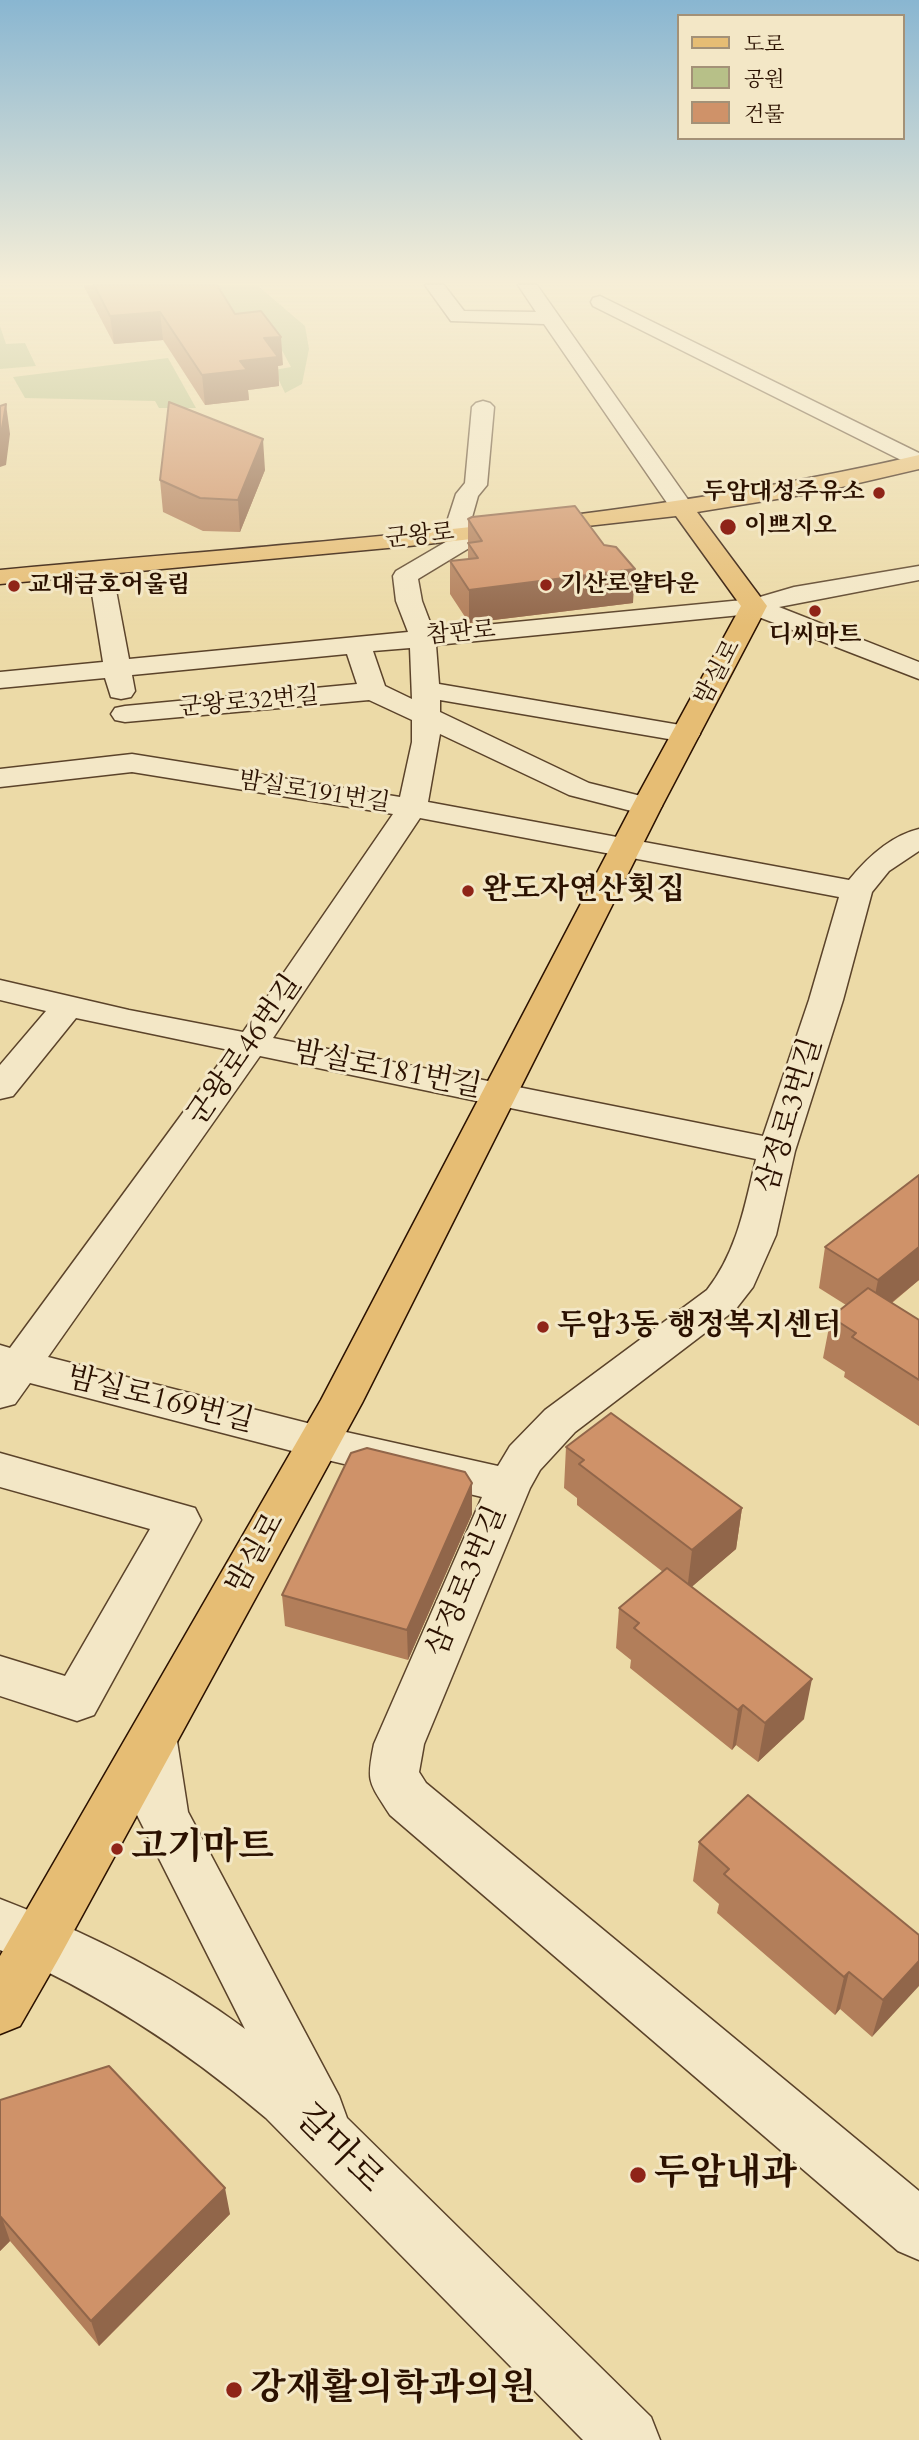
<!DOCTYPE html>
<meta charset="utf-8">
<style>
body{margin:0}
#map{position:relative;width:919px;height:2440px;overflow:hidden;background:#ecdaa7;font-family:Cardo,"Noto Serif KR",serif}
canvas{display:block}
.legend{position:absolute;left:677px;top:14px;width:228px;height:126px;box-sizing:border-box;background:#f3e7c6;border:2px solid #a39177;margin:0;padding:9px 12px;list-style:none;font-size:21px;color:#2b1100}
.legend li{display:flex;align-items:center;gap:14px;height:35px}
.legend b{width:35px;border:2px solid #a39177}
</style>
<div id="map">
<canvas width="919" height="2440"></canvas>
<ul class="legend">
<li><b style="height:9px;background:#e6bd74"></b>도로</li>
<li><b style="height:19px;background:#b7c088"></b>공원</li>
<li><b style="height:19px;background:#cf9269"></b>건물</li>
</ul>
</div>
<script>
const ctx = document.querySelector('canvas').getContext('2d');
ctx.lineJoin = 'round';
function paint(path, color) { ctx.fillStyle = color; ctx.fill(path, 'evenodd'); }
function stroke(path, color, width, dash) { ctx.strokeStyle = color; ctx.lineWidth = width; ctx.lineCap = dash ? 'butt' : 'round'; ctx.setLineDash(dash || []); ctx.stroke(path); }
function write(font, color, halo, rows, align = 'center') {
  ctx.font = font + ' Cardo,"Noto Serif KR",serif'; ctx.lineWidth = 6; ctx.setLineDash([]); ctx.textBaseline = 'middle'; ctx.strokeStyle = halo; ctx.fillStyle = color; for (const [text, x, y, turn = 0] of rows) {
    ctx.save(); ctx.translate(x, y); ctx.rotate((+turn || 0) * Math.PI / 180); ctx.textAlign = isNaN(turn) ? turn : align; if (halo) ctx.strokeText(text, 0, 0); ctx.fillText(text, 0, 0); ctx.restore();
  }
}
paint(new Path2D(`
 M218,285H257L305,326L309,349L302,384L285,393L274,370L291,367L273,334L176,294L222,291Z
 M0,326L6,344L25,343L36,366L0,369Z
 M168,358L196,408H159L155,401L25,398L13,377Z`), '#b7c088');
const minor = new Path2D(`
 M425,285H444L464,311L536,312L518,285H537L694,508L690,513H674L544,324L451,321Z
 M600,296L919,453V469L593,306L591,302L593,298Z
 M483,401L490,403L494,407L487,485L478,496L469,528L481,524L489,526L493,531L489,536L418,579L422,601L433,630L753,599L794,587L919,566V580L779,607L919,662V679L751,614L436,645L439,684L686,726L696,728L700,734L696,740L686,742L440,700V712L589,783L657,800L662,806L657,812L647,815L569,795L440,734L428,802L849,880C867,858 890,836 919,829V851L889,871L872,892L843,1000L795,1151L776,1235L753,1287L735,1310L575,1432L540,1470L530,1488L424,1744L419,1772L426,1783L919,2191V2260L898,2251L390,1815C369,1782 366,1783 374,1744L482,1497L319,1458L30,1383L15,1404L0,1408V1345L10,1348L229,1050L76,1018L13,1096L0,1099V1065L46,1011L0,1000V980L129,1010L243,1032L393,814L132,772L0,787V769L132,754L400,797L412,742V720L369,700L125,722L115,720L111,714L115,708L125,706L357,684L347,654L132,675L135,691L131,697L121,699L111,697L105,678L0,688V672L103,662L88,569L91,564L100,562L109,564L112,569L129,659L408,632L396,601L393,576L396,571L449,540L443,534L456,494L465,483L472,407L476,403ZM410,648L412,699L385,686L373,651ZM420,818L839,897L809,1000L763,1136L273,1038ZM260,1056L756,1159C745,1205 737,1252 707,1290L545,1410L510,1446L498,1466L319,1426L48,1357Z
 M0,1453L195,1508L201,1520L94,1715L77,1721L0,1696V1656L65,1676L150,1529L0,1487Z
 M152,1720L170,1726L177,1741L188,1812L339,2096L347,2118L651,2417L660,2440H583L266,2118C185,2049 98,1992 0,1950V1899C86,1932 171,1974 245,2029L137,1815L127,1741L134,1726Z`);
const major = new Path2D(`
 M919,455V469L820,492L697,512L767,606L662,806L362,1403L59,1958L20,2026L0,2034V1956L321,1400L632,806L741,606L676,516L409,546L0,584V570C306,541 619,525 919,455Z`);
stroke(minor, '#5b432a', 3);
stroke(major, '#2b1100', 3);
paint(minor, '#f3e7c6');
paint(major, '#e6bd74');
paint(new Path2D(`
 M83,285H217L235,314L283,365L278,366L279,386L248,390L249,400L205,405L163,340L114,344Z
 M265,470L240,532L203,531L163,512L160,480Z
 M468,519L633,603L469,623L450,594V561L468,559Z
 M825,1247L919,1280L892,1303L919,1320V1426L844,1377L845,1372L823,1358L831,1317L846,1305L819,1288Z
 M566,1447L742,1508L736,1549L691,1587L804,1719L758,1762L736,1745L732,1750L630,1668L631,1660L616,1648L619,1608L663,1572L577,1505V1498L564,1488Z
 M472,1514L408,1660L285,1626L282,1595Z
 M699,1842L919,1935L872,2037L840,2009L835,2015L717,1913L719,1904L693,1881Z
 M0,2100L230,2214L99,2346L10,2241L0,2251Z`), '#b27e5a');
paint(new Path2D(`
 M160,312L163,340L114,344L110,316Z
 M281,337L283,365L278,366L279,386L248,390L249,400L205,405L202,375L240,361L264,338Z
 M6,404L10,434L6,465L0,467V434Z
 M263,439L265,470L240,532L238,500Z
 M635,569L633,603L469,623V590Z
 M919,1247V1280L870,1320L878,1280Z
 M472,1483V1514L408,1660L407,1630Z
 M742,1508L736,1549L687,1591L692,1550Z
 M812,1679L804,1719L758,1762L765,1723Z
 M743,1705L736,1745L732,1750L738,1710Z
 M919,1961V1986L872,2037L883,2000Z
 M849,1972L840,2009L835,2015L844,1977Z
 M225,2188L230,2214L99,2346L91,2321Z
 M1,2215L10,2241L0,2251V2216Z`), '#91664a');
const building = new Path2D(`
 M94,285H217L235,314L261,311L281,337L264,338L278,357L240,361L247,370L202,375L160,312L110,316Z
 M169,402L263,439L238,500L200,498L160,480Z
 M6,404L1,434H0V406Z
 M575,506L604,545L616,547L635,569L469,590L450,561L478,558L468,543L482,541L468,519L472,517Z
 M919,1175V1247L878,1280L825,1247Z
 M868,1288L919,1320V1380L852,1337L856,1333L831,1317Z
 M611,1413L742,1508L692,1550L579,1464L584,1460L566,1447Z
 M367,1448L465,1472L472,1483L407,1630L282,1595L351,1453Z
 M667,1568L812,1679L765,1723L743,1705L738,1710L634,1628L639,1623L619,1608Z
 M748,1795L919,1935V1961L883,2000L849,1972L844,1977L724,1874L729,1869L699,1842Z
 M109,2066L225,2188L91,2321L0,2216V2100Z`);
paint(building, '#cf9269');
stroke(building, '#91664a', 2);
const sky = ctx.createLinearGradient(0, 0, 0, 627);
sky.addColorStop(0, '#89b6d1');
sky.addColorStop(0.45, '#f6eed7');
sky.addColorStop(1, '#f6eed700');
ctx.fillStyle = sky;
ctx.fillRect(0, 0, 919, 627);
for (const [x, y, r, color] of [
 [879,493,7,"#8f2418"],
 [728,527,9,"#8f2418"],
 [546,585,7,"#8f2418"],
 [14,586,7,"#8f2418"],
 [815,611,7,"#8f2418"],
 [468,891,7,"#8f2418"],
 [543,1327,7,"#8f2418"],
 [117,1849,7,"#8f2418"],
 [638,2175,9,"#8f2418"],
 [234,2390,9,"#8f2418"]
]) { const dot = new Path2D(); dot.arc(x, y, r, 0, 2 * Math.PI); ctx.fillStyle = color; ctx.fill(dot); stroke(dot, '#f3e7c6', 2.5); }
write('bold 24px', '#2b1100', '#f3e7c6', [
 ["두암대성주유소",865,493,"right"],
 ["이쁘지오",744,527],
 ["기산로얄타운",560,585],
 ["교대금호어울림",28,586],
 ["디씨마트",815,636,"center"]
], 'left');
write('24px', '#2b1100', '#f3e7c6', [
 ["군왕로",420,537,-6],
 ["참판로",461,634,-5],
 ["밤실로",719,673,-62],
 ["군왕로32번길",249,703,-5],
 ["밤실로191번길",314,793,9]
]);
write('bold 30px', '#2b1100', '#f3e7c6', [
 ["완도자연산횟집",482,891],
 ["두암3동 행정복지센터",557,1327]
], 'left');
write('30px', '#2b1100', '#f3e7c6', [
 ["군왕로46번길",246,1051,-55],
 ["밤실로181번길",387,1071,11],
 ["삼정로3번길",791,1116,-73],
 ["밤실로169번길",160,1401,14],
 ["밤실로",257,1554,-61],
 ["삼정로3번길",468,1582,-67]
]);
write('bold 37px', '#2b1100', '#f3e7c6', [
 ["고기마트",131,1849],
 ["두암내과",654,2175],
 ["강재활의학과의원",250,2390]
], 'left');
write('37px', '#2b1100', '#f3e7c6', [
 ["갈마로",338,2150,45]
]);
</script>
